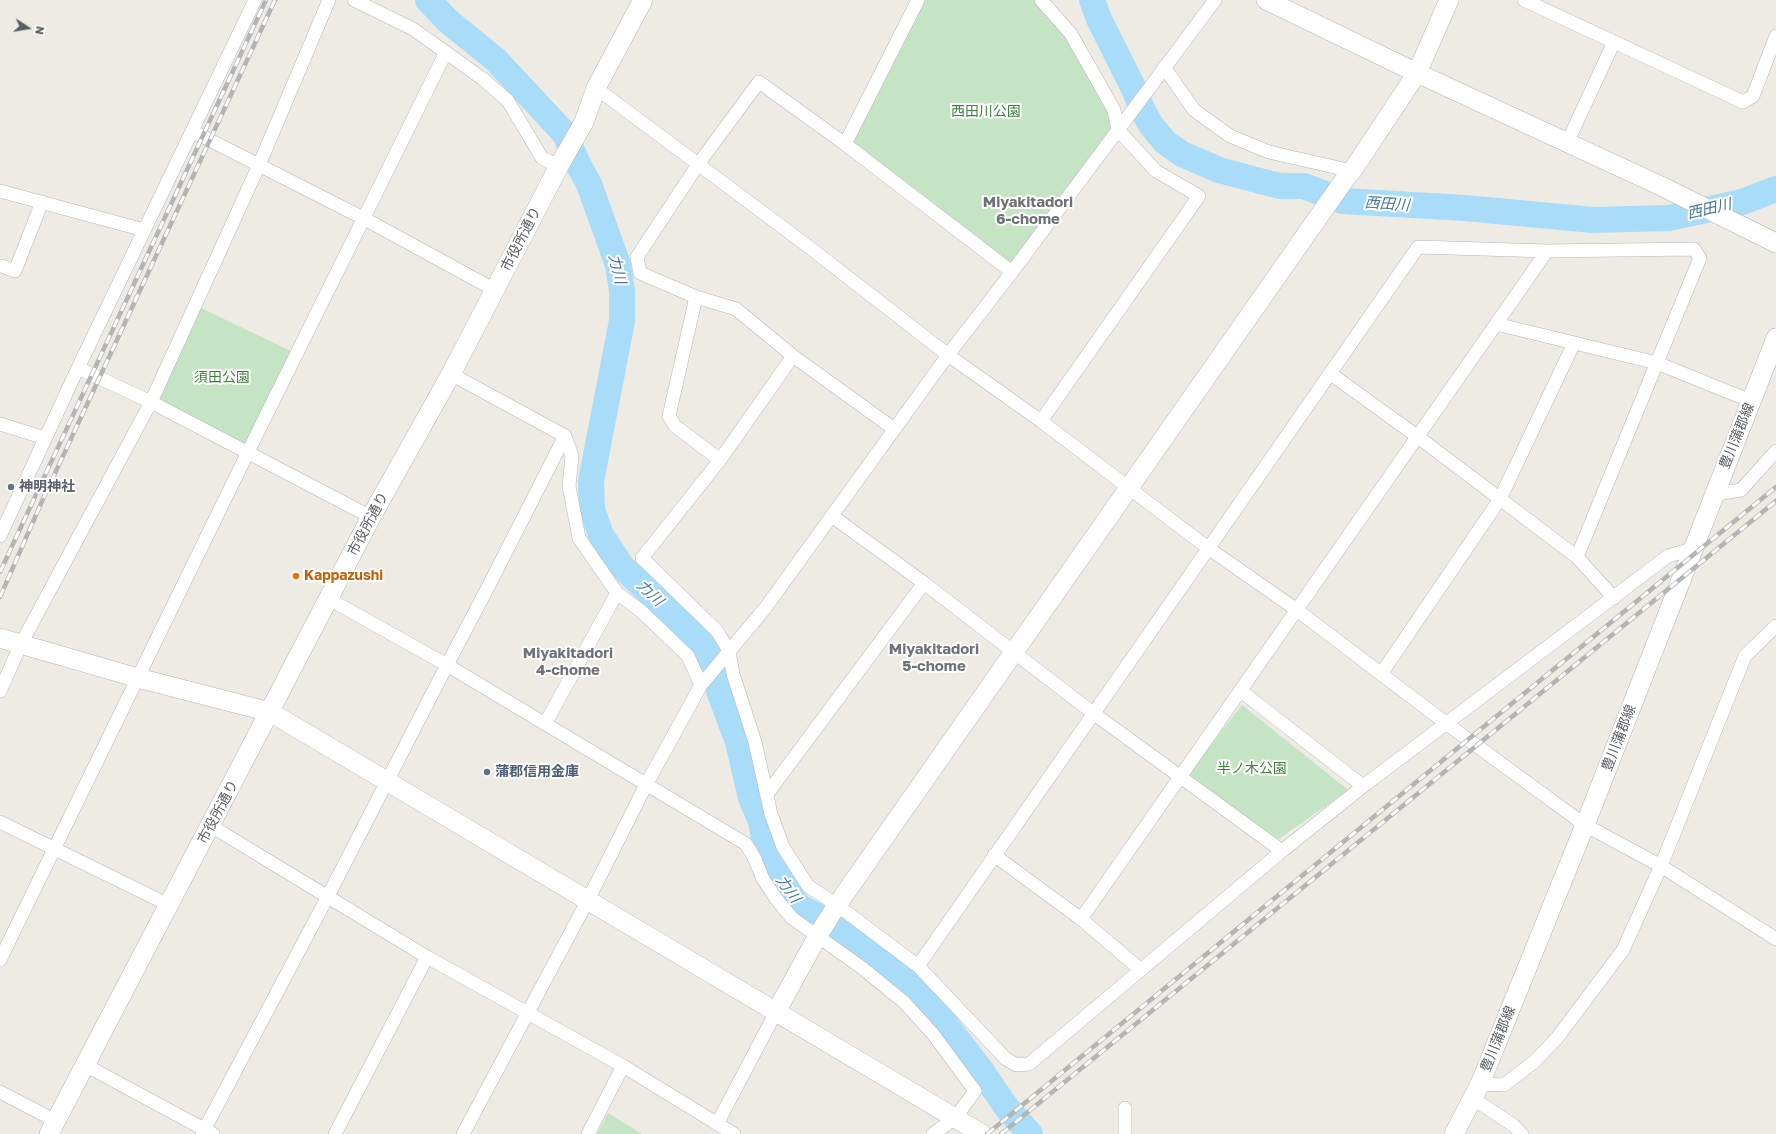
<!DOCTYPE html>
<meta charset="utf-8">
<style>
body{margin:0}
#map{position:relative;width:1776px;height:1134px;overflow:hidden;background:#eeebe5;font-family:"Golos Text",sans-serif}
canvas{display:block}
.north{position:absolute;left:8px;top:8px;width:40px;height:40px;-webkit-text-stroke:3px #fff;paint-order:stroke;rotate:102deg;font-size:11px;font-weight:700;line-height:16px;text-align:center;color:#5c6064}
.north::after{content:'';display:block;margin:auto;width:14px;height:18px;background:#5c6064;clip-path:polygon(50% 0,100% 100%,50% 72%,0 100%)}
</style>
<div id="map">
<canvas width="1776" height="1134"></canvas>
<div class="north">N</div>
</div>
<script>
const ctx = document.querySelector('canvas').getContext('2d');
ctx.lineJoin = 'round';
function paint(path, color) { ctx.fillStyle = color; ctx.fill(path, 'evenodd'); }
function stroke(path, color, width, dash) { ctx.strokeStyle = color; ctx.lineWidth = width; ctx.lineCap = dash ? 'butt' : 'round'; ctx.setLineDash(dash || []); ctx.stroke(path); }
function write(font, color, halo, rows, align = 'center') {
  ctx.font = font + ' "Golos Text","Noto Sans JP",sans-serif'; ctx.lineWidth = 4; ctx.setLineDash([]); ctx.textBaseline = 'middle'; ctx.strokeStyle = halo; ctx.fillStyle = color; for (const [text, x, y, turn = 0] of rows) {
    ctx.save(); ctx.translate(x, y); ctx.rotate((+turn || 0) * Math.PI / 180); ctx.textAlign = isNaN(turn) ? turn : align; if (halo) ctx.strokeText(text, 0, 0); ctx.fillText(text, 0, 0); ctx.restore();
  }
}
paint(new Path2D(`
 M918,0H1041L1071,34L1118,130L1012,272L845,144Z
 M195,305L297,354L248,452L151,402Z
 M1242,705L1348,790L1279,839L1185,777Z
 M608,1113L642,1134H597Z`), '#c5e4c3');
stroke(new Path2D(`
 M428,0L448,21L496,60L565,134L577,162L589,184L618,265L622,291V321L591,481L592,509L601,535L622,567L694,634L708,653L719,691L738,742L751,798L761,821L768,861L798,906L845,931L888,963L928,1001L983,1073L1007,1108L1030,1134
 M1092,0L1099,19L1134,89L1143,111L1151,125L1165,142L1182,154L1219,170L1260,181L1280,186H1304L1343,201L1465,208L1593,220L1669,218L1742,202L1776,189`), '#a9dcf9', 26);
const street = new Path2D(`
 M354,0L413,29L483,79L508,101L542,158L559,166
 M1041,0L1071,34L1114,110L1118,130L1156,171L1199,196L1041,421
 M1524,0L1743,102L1753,96L1776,36
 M1164,67L1194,110L1230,136L1269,152L1352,171
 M596,88L805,244L948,355L1041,421L1208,548L1297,610L1447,724L1585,825L1661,866L1776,939
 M192,131L363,218L495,290
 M1567,143L1614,42
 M845,144L918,0
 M0,191L144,230
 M2,266L15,271L42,202
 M696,297L669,416L675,426L720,460
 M1496,324L1657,363L1751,401
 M793,356L736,309L696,297L640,273L637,257L699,163L759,82L845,144L1012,272
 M78,368L151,402L371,517
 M451,374L565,436L572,456L569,486L579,538L617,593L641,611L688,656L701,685
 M1331,374L1418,437L1577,557L1614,598
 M0,424L45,438
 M894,429L793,356L720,460L642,558L717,631L729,651L733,674L755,742L771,814L783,847L808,886L837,905L918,966L1006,1059L1017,1065L1029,1064L1282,851L1366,784L1668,556L1692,549
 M1715,494L1741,490L1776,451
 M832,516L924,583L1093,713L1282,851
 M0,536L78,368L255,0
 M329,599L447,665L746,844L754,857L763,879L777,900L792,918L861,967L904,1002L933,1034L975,1091L955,1118L933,1134
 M1381,674L1500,499L1574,343
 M0,691L21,644L151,402L259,165L329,0
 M1241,691L1363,786
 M545,724L617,593
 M767,794L924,583
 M0,822L169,905
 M211,826L427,957L623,1066L734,1134
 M994,855L1081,919
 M0,960L248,452L446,52
 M918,966C1083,725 1253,488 1418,247L1547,251L1694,249L1700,258L1577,557
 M1140,969L1081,919L1547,251
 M85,1065L213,1134
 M1480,1084L1504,1085L1534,1062L1557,1038L1623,950L1661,866L1745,656L1776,626
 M0,1092L56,1121
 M1472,1098L1513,1125L1522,1134
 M1125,1108V1134
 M717,1124L776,1012
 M202,1134L328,896L447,665L486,591L565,436
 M335,1134L427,957
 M463,1134L588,900L646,785L701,685L766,607L948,355L1012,272L1215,0
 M588,1134L623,1066`);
const secondary = new Path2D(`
 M1266,0L1417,73L1661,186L1776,243
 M0,638L138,678L270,712L982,1134
 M776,1012L820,932L837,905L1345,179L1352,171L1417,73L1449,0
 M49,1134L371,517L451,374L559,166L584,122L596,88L643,0
 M1454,1134L1480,1084L1585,825L1776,338`);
stroke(street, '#b2b5b9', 14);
stroke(secondary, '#b1b4b9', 20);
stroke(street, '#fff', 13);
stroke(secondary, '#fff', 19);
const rail = new Path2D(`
 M0,572L266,0
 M0,597L43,499L275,0
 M987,1134L1776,487
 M1001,1134L1776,501`);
stroke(rail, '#b3b4b4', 4.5);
stroke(rail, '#fff', 3, [9]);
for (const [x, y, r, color] of [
 [11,487,4,"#6b7280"],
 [296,576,4,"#e8710a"],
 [487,772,4,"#5c6f8a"]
]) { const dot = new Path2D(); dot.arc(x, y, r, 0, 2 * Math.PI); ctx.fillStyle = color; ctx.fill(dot); stroke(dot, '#fff', 1.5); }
write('14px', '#3d843b', '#fff', [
 ["西田川公園",986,112],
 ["須田公園",222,378],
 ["半ノ木公園",1252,769]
]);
write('14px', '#5c6064', '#fff', [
 ["市役所通り",521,239,-63],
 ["豊川蒲郡線",1737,436,-68],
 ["市役所通り",368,524,-62],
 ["豊川蒲郡線",1619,738,-69],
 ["市役所通り",218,812,-62],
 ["豊川蒲郡線",1498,1039,-68]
]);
write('bold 14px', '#5b616d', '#fff', [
 ["神明神社",19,487]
], 'left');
write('bold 14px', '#c56008', '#fff', [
 ["Kappazushi",304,576]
], 'left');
write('bold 14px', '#4e5e75', '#fff', [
 ["蒲郡信用金庫",495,772]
], 'left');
write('bold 15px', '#6e7276', '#fff', [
 ["Miyakitadori",1028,202],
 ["6-chome",1028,219],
 ["Miyakitadori",934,649],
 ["5-chome",934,666],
 ["Miyakitadori",568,653],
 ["4-chome",568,670]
]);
write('italic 15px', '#4479a2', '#fff', [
 ["西田川",1387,204,4],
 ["西田川",1709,209,-13],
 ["力川",617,269,76],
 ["力川",650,593,43],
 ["力川",788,889,54]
]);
</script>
